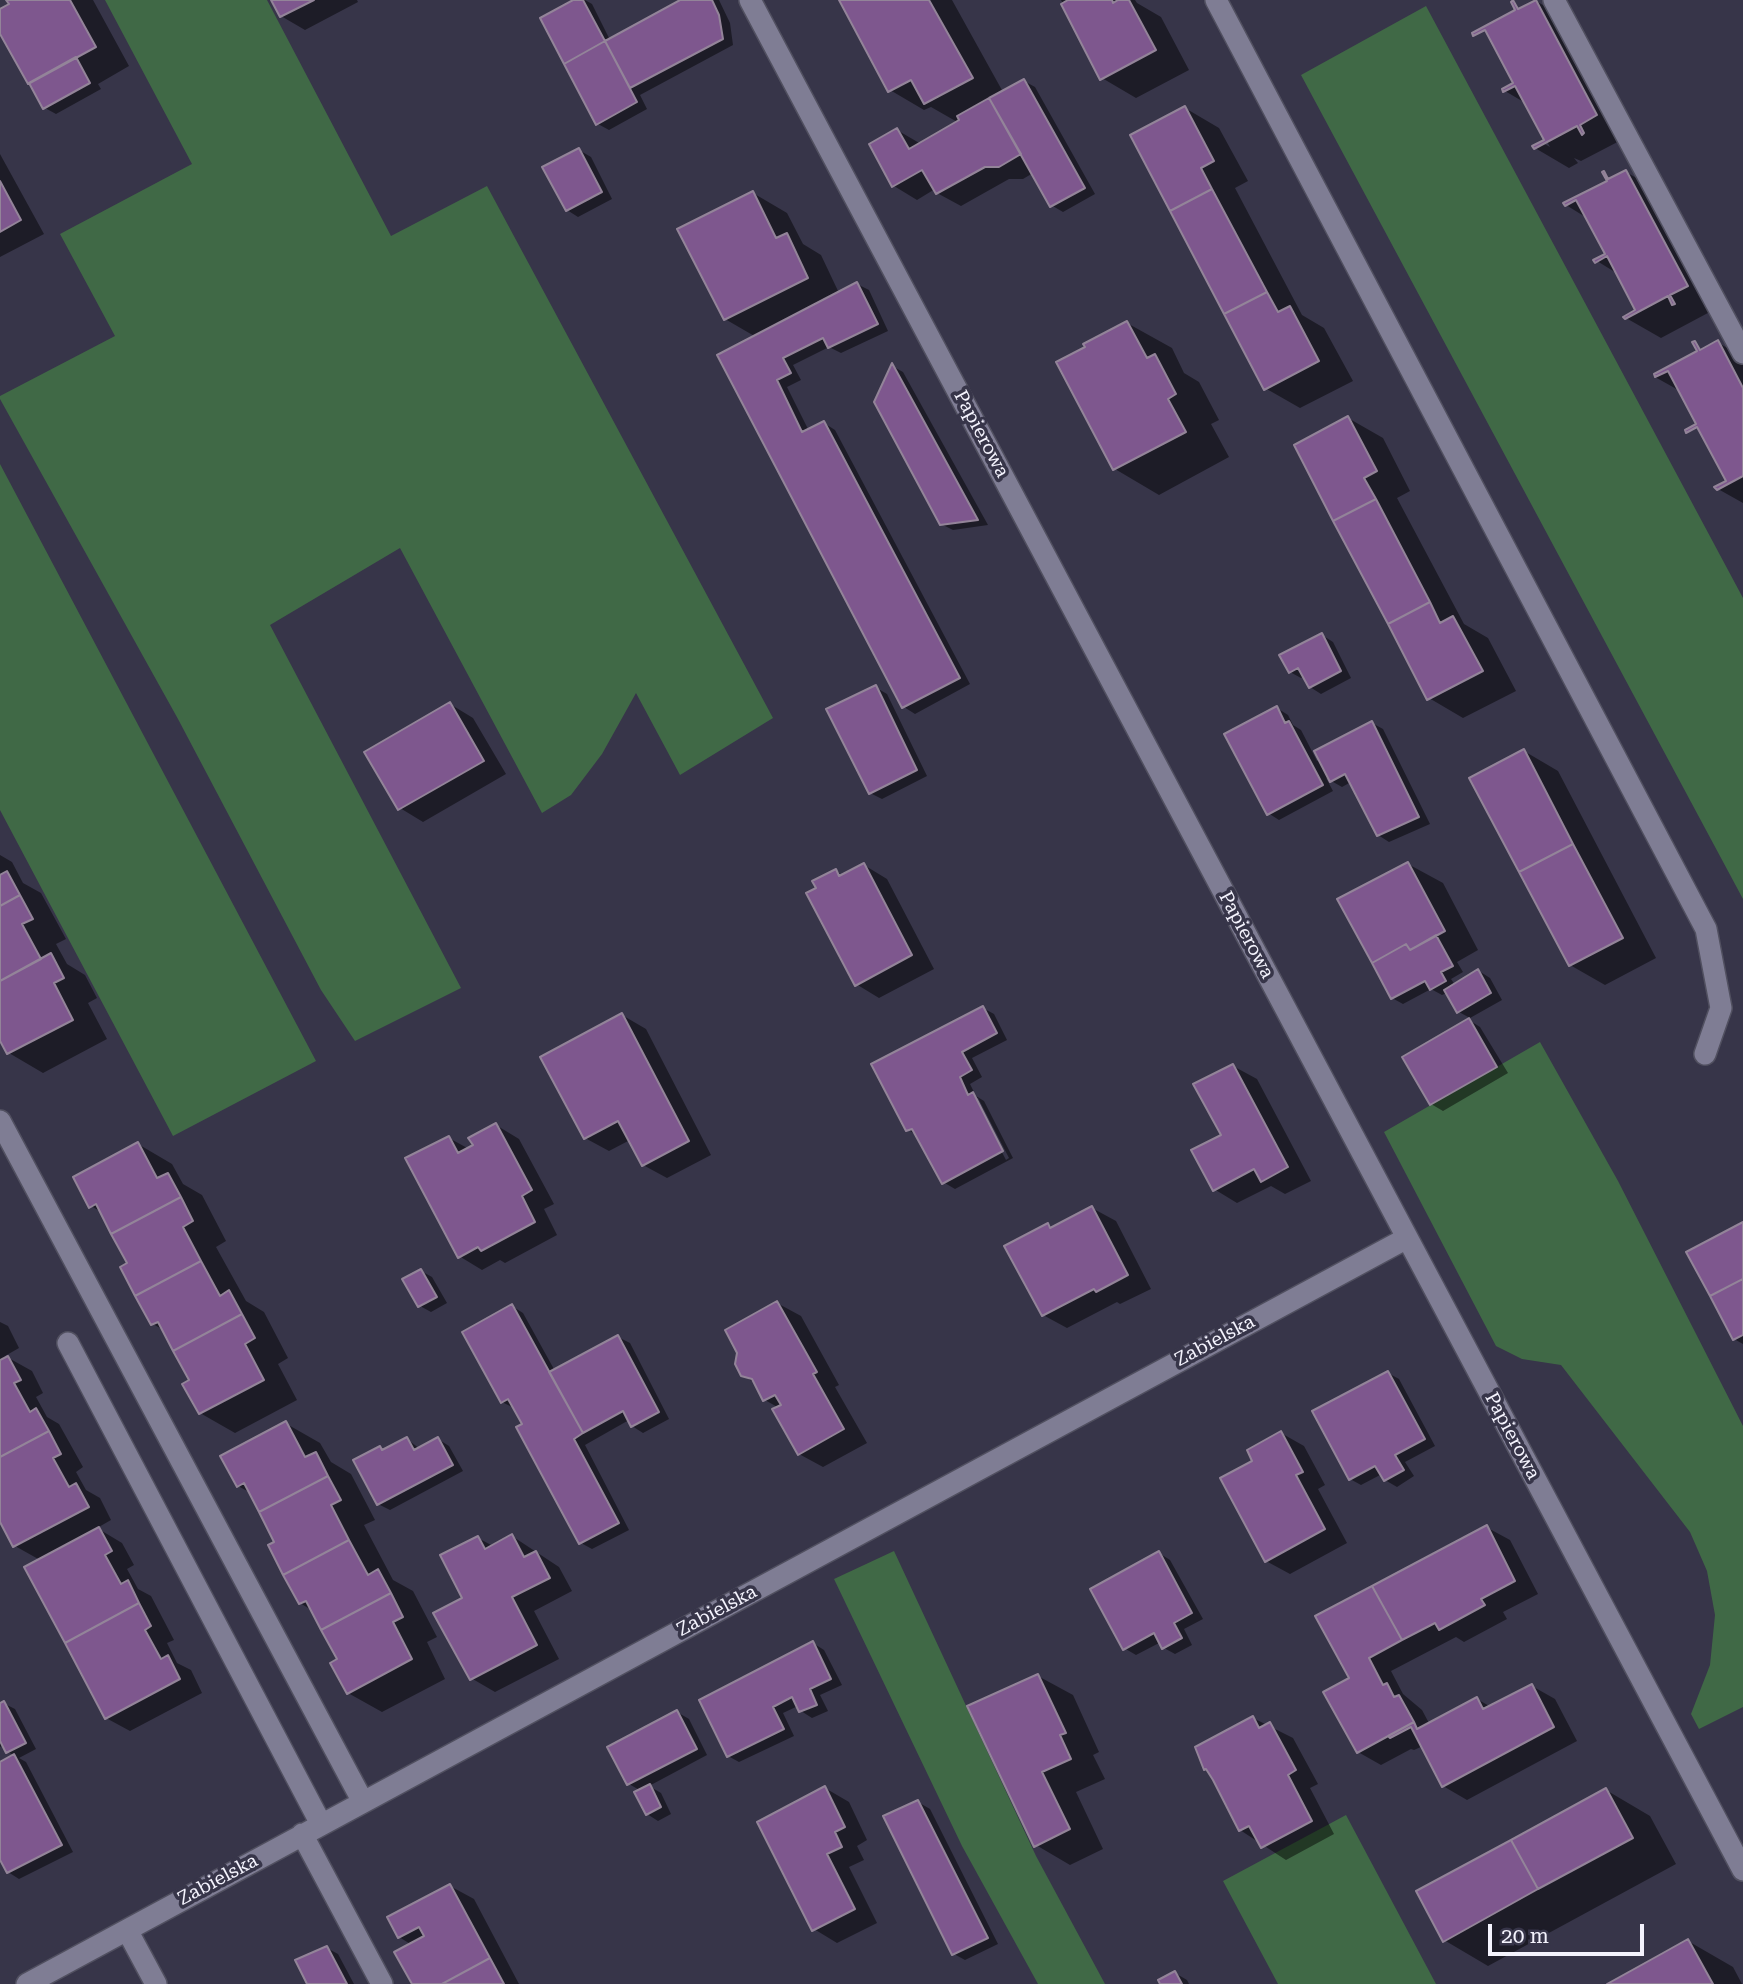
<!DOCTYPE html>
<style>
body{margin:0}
#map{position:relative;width:1743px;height:1984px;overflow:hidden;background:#373549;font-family:"Roboto Serif",serif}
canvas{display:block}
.scale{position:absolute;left:1488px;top:1924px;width:156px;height:32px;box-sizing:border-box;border:4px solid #f4f3fd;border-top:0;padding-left:9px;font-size:21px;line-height:24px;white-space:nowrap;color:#f4f3fd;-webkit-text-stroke:5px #373549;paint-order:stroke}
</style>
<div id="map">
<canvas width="1743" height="1984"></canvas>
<div class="scale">20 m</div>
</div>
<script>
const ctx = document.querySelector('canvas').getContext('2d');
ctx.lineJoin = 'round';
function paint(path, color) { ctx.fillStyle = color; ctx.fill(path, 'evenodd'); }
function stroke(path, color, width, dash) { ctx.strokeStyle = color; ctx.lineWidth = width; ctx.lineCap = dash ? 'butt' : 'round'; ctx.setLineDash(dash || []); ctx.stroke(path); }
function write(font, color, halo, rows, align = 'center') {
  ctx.font = font + ' "Roboto Serif",serif'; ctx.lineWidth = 7; ctx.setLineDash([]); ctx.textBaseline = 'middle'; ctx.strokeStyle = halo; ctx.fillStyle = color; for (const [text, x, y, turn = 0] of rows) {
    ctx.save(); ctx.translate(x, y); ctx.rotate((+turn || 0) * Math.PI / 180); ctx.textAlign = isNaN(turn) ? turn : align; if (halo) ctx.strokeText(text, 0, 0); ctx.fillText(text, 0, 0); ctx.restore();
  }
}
paint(new Path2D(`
 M105,0H267L391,236L487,186L773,718L680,775L636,693L602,754L571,795L542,813L400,548L270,625L461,988L355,1041L321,990L178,719L0,399V396L115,336L60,234L192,164Z
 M1426,6L1743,598V899L1301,75Z
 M0,464L316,1061L173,1136L0,810Z
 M1540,1042L1618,1181L1743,1426V1707L1699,1729L1691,1714L1710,1665L1715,1615L1707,1571L1690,1532L1561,1365L1522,1359L1496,1346L1384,1132Z
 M894,1551L1036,1856L1105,1984H1038L962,1846L834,1579Z
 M1346,1815L1436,1984H1278L1223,1881Z`), '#406946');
paint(new Path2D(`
 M8,0H93L129,66L98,84L101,89L56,114L45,108L0,30V11L11,5Z
 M273,0H357L358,2L305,30L281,16Z
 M576,0H585L592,4L610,40L683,0H719L730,23L733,45L640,95L647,109L609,130L598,124Z
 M841,0H952L1003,92L1024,81L1035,87L1095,194L1063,212L1051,205L1033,173L1023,179H1009L961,206L937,193L935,189L917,200L894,186L871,145L897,130L921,144L959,123L931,107L924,110L890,90Z
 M1061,0H1135L1137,3L1161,17L1189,70L1136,98L1102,78Z
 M1536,1L1570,21L1631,135L1581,161L1574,158L1578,163L1569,168L1535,148L1543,143L1550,147L1527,104L1505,91L1516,84Z
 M1185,108L1219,128L1248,181L1235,188L1302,315L1324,328L1353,381L1300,408L1265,388L1132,135Z
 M579,150L591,157L612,199L578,217L567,210Z
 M0,154L44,234L0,257Z
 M1626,172L1661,192L1721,306L1661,338L1626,318L1638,311L1618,274L1597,261L1607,254L1587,218L1566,205Z
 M753,193L787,213L803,244L821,255L839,293L857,284L869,290L888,331L841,353L829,347L793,365L801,380L787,387L809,431L824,423L835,430L970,684L915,714L904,707L756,337L725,319Z
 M1127,323L1172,348L1184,373L1199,382L1219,420L1211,424L1229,457L1159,495L1115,469L1058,363Z
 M1717,342L1743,357V503L1718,489L1728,481L1680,391L1655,377Z
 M892,366L903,372L988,525L953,530L941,524Z
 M1348,418L1383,438L1410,491L1397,498L1464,624L1488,638L1516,691L1463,718L1429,698L1296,446Z
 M1322,635L1333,642L1351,678L1321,694L1310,687L1304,676L1301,678L1290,672Z
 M875,687L887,694L927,776L882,799L870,793Z
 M450,704L473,718L506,774L423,822L400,808Z
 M1277,708L1288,715L1293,725L1301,730L1317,761L1372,723L1383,729L1430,824L1389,842L1378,835L1351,782L1342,787L1326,778L1333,791L1279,820L1268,813Z
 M1524,751L1558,771L1656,958L1605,985L1570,965Z
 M0,855L12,862L23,883L41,893L66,939L56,944L67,964L85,975L97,998L88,1003L107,1039L43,1073L9,1053L0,1036Z
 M1408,864L1443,883L1478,950L1457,962L1463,972L1451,979L1455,985L1479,971L1490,978L1502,1000L1470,1018L1459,1012L1447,993L1442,995L1431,989L1403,1004L1392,998Z
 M864,865L887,879L934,969L879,998L856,984L818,889L836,871L843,876Z
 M983,1008L994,1014L1007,1040L972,1058L982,1077L970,1084L976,1096L984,1101L1013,1158L955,1189L943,1182L918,1136L907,1129ZM974,1098H978L1009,1158L1006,1160Z
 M622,1015L646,1029L711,1155L667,1178L643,1165L630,1140L609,1151L585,1138Z
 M1469,1020L1480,1027L1508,1073L1443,1111L1431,1104Z
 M1233,1066L1257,1079L1311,1181L1285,1194L1271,1186L1237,1203L1214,1189Z
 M496,1125L519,1139L554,1204L544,1209L557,1235L505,1263L500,1260L482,1270L459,1256L449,1138L469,1149Z
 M138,1144L172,1164L183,1184L202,1195L226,1241L216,1247L246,1301L264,1312L288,1358L278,1364L297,1400L235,1433L200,1413L191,1381L165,1331L153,1324L129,1264L103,1213L91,1206Z
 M1092,1208L1116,1221L1151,1289L1120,1304L1117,1302L1067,1328L1043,1315L1048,1225L1053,1228Z
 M1743,1224V1344L1734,1339Z
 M421,1271L432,1277L447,1303L431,1312L420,1306Z
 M777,1303L801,1316L839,1385L835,1387L867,1443L823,1467L799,1454L779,1408L765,1400L755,1383L742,1375L739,1353Z
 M512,1306L523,1313L555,1371L618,1337L630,1343L669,1419L643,1433L632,1426L629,1420L585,1445L629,1530L592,1549L581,1543L525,1425L514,1408L502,1402Z
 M0,1322L8,1326L19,1348L5,1356L32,1371L43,1393L36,1397L47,1417L59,1424L83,1467L76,1472L86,1490L100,1498L111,1520L97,1528L122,1543L134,1565L127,1569L138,1589L151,1596L174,1640L167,1643L177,1663L191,1670L202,1693L130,1731L106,1718L40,1560L15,1546L0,1518Z
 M1388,1373L1399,1379L1435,1446L1405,1462L1414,1476L1397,1487L1385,1480L1382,1474L1361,1485L1350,1479Z
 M285,1423L320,1443L331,1462L351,1474L375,1520L364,1525L393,1580L413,1591L437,1637L427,1642L445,1679L382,1712L348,1693L339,1660L313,1611L300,1603L277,1542L251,1493L238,1486Z
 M1281,1433L1304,1446L1325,1485L1318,1489L1347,1543L1290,1574L1266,1561L1255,1461Z
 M407,1439L420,1449L438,1439L449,1446L463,1471L390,1510L378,1504L380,1448L385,1451Z
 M1486,1527L1510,1540L1538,1594L1503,1612L1507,1619L1464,1642L1456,1637L1391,1671L1403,1694L1422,1710L1430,1725L1477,1699L1491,1707L1532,1686L1555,1699L1577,1741L1467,1800L1443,1786L1423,1746L1414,1750L1411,1749L1381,1765L1358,1752L1351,1678L1318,1616Z
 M512,1536L559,1567L572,1591L534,1611L559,1659L495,1692L471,1678L464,1599L478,1538L493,1546Z
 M1159,1553L1170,1560L1203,1619L1184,1629L1192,1645L1175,1654L1164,1648L1161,1642L1136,1655L1124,1648Z
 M813,1643L824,1650L842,1685L820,1695L828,1711L812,1718L801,1711L798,1706L783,1713L794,1736L739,1762L728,1756Z
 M1038,1676L1073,1695L1099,1752L1093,1755L1105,1779L1076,1792L1103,1849L1070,1865L1036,1845Z
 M3,1703L15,1709L36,1749L19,1758L26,1762L73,1852L19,1879L8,1872L0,1857V1764L15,1756L8,1752L4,1745L0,1747V1705Z
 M677,1712L689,1719L707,1755L649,1786L661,1793L671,1814L658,1821L647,1814L641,1791L629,1784Z
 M1253,1718L1293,1738L1318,1784L1310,1788L1334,1834L1286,1860L1240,1830L1210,1772L1205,1769Z
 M825,1788L849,1802L867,1840L857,1846L864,1860L849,1867L877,1923L837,1943L814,1929Z
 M1606,1790L1650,1816L1676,1864L1488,1966L1444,1940Z
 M918,1802L930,1809L998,1944L965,1960L954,1954Z
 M450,1886L474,1899L519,1984H414L412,1945L399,1937Z
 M1688,1941L1733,1967L1742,1984H1611Z
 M327,1948L338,1954L354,1984H309Z
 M1175,1973L1187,1980L1189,1984H1162Z`), '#0007');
const building = new Path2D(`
 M6,0H70L96,47L28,84L0,34V9L9,4Z
 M271,0H314L280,17Z
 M573,0H583L605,41L564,64L540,18Z
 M680,0H712L719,15L723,39L630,88L605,41Z
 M839,0H929L973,78L924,104L911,80L888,92Z
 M1068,0H1112L1113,3L1118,0H1129L1156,50L1100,80L1061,4Z
 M1513,0L1518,9L1536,0L1597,115L1580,125L1584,133L1582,135L1577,126L1534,149L1532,146L1544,140L1515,86L1503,92L1502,89L1513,83L1485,30L1473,36L1472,33L1515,10L1511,2Z
 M605,41L637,102L596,125L564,64Z
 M76,57L90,83L43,109L29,83Z
 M1024,79L1085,188L1050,207L989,98Z
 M989,98L1021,154L999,167H985L936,194L922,170L892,187L869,144L897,128L909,149L959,120L957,116Z
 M1185,106L1214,161L1201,168L1212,189L1170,211L1130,135Z
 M579,148L602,192L566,211L542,167Z
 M1626,170L1688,286L1670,295L1675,304L1672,305L1668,296L1625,319L1623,317L1635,310L1607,256L1595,263L1593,260L1605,254L1576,200L1565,206L1563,203L1607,181L1602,172L1604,171L1608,179Z
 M0,181L21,220L0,232Z
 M1212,189L1267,292L1224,314L1170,211Z
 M753,191L776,238L787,233L808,278L724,320L677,229Z
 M857,282L878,324L828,348L823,338L783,358L791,373L777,380L802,432L824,421L960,678L902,708L717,355Z
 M1267,292L1278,312L1290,306L1319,361L1264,390L1224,314Z
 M1127,321L1147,358L1155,354L1176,394L1168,399L1186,432L1113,470L1056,362L1085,347L1083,344Z
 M1718,340L1743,388V476L1717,490L1714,487L1726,481L1697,427L1686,433L1685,430L1696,424L1668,371L1655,377L1654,374L1697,351L1692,342L1695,341L1700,350Z
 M892,363L978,520L940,525L874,402Z
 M1348,416L1377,471L1364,478L1376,499L1333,521L1294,445Z
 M1376,499L1430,602L1388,624L1333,521Z
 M1430,602L1440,623L1453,616L1483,671L1427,700L1388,624Z
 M1322,633L1341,671L1309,688L1298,668L1289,673L1279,655Z
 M876,685L917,770L869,794L826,709Z
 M450,702L484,761L398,810L364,752Z
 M1277,706L1285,723L1289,721L1323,785L1267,815L1224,734Z
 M1372,721L1419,817L1377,836L1345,774L1330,782L1314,751Z
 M1524,749L1573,844L1519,872L1469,778Z
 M1573,844L1623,938L1569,966L1519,872Z
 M1408,862L1445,931L1410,950L1406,944L1372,963L1337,899Z
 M864,863L912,955L855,986L806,893L816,888L812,881L836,869L839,876Z
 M7,871L20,895L0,906V875Z
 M20,895L33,919L22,924L41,959L0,981V906Z
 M1436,935L1453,966L1441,972L1446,981L1430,990L1425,981L1391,999L1372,963L1406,944L1410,950Z
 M51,953L64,978L54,983L73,1020L7,1054L0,1041V981Z
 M1478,969L1491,993L1457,1013L1444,990Z
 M983,1006L997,1033L962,1052L972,1070L960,1077L968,1095L973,1092L1003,1151L942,1184L912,1129L906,1131L871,1064Z
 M622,1013L689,1141L642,1166L618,1121L584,1139L540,1057Z
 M1469,1018L1497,1067L1430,1105L1402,1057Z
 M1233,1064L1288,1167L1261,1182L1254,1169L1213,1191L1191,1150L1221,1135L1193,1084Z
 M496,1123L532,1190L522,1196L535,1222L481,1251L478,1247L458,1258L405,1158L449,1136L458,1153L473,1145L468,1138Z
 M138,1142L157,1178L168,1173L181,1197L111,1234L96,1204L89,1208L73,1177Z
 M181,1197L193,1221L183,1227L201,1261L135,1296L120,1267L127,1263L111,1234Z
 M1092,1206L1128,1275L1096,1292L1094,1289L1042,1316L1004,1246L1048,1223L1050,1228Z
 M1743,1222V1279L1710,1296L1686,1252Z
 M201,1261L220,1296L229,1290L242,1314L173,1351L158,1322L151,1325L135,1296Z
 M421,1269L437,1297L418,1307L402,1279Z
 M1743,1279V1335L1733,1340L1710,1296Z
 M777,1301L817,1372L813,1374L844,1429L798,1455L772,1409L781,1405L775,1395L763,1401L752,1379L741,1376L735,1364L737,1353L725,1330Z
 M512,1304L583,1433L574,1439L619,1523L579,1544L516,1427L522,1424L508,1399L501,1403L462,1332Z
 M242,1314L255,1338L245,1344L264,1380L199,1414L182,1384L189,1380L173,1351Z
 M618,1335L659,1412L631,1427L623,1411L583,1433L549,1372Z
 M8,1356L21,1380L14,1383L30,1412L36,1408L49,1431L0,1457V1360Z
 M1388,1371L1425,1439L1395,1455L1404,1470L1384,1481L1375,1466L1349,1480L1312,1411Z
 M286,1421L305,1457L316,1452L328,1476L259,1512L244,1483L237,1487L220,1456Z
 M49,1431L61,1454L53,1458L69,1487L76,1483L89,1507L13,1547L0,1522V1457Z
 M1281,1431L1303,1472L1296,1475L1325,1529L1265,1562L1220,1478L1252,1461L1247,1450Z
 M407,1437L414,1450L438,1437L453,1465L377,1505L353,1460L380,1446L382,1450Z
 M328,1476L341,1500L331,1505L349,1540L283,1575L268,1545L274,1542L259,1512Z
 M1487,1525L1515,1581L1481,1599L1485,1605L1439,1630L1435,1623L1402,1640L1372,1586Z
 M99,1527L112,1551L105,1555L121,1584L128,1580L139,1603L65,1643L24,1567Z
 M512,1534L524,1557L536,1551L550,1578L512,1597L537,1645L470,1680L433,1613L462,1598L440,1555L478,1536L485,1549Z
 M349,1540L368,1575L378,1569L391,1593L321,1630L306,1601L299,1604L283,1575Z
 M1159,1551L1192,1613L1174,1623L1182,1638L1162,1649L1154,1633L1123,1650L1090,1589Z
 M1372,1586L1402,1640L1369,1658L1383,1685L1387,1683L1394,1697L1399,1695L1414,1722L1357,1753L1323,1692L1349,1678L1315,1616Z
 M391,1593L403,1617L393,1622L412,1659L347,1694L330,1663L337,1659L321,1630Z
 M139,1603L151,1626L145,1630L161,1659L168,1655L180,1679L105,1719L65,1643Z
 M813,1641L831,1679L810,1689L817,1705L799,1712L792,1697L773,1707L784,1729L727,1757L699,1700Z
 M1038,1674L1066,1733L1060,1735L1071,1759L1042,1772L1070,1829L1034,1847L967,1706Z
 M1532,1684L1554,1727L1442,1787L1411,1727L1390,1738L1388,1736L1414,1722L1417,1729L1477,1697L1483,1709Z
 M4,1701L26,1743L6,1753L0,1741V1703Z
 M677,1710L697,1749L627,1785L607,1747Z
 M1253,1716L1259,1728L1270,1722L1296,1770L1288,1775L1312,1821L1261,1848L1249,1826L1239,1831L1213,1780L1206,1769L1204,1770L1195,1747Z
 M14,1754L62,1845L7,1873L0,1860V1762Z
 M650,1784L661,1807L646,1815L634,1792Z
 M825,1786L845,1827L835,1832L842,1847L827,1854L855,1909L812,1931L757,1822Z
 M1606,1788L1633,1838L1538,1889L1511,1840Z
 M918,1800L988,1938L952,1955L883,1816Z
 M1511,1840L1538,1889L1443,1942L1416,1891Z
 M450,1884L490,1958L442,1984H412L394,1952L424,1936L419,1927L398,1938L387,1917Z
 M1688,1939L1713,1984H1607L1663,1953Z
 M327,1946L347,1984H307L295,1960Z
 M490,1958L504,1984H442Z
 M1175,1971L1182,1984H1160L1158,1980Z`);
paint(building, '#7e578e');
stroke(building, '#938499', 2);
const minor = new Path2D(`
 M750,0L1743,1870
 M1216,0L1706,929L1721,1008L1705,1054
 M1554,0L1743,353
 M0,1121L363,1802
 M68,1343L321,1824
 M302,1834L382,1984
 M127,1930L156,1984
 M27,1984L1407,1238`);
stroke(minor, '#515060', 24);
stroke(minor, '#7f7d94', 21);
write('19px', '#f4f3fd', '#373549', [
 ["Papierowa",981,434,62],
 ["Papierowa",1246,935,62],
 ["Zabielska",1215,1341,-28],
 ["Papierowa",1512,1436,62],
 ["Zabielska",717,1611,-28],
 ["Zabielska",218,1880,-28]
]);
</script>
